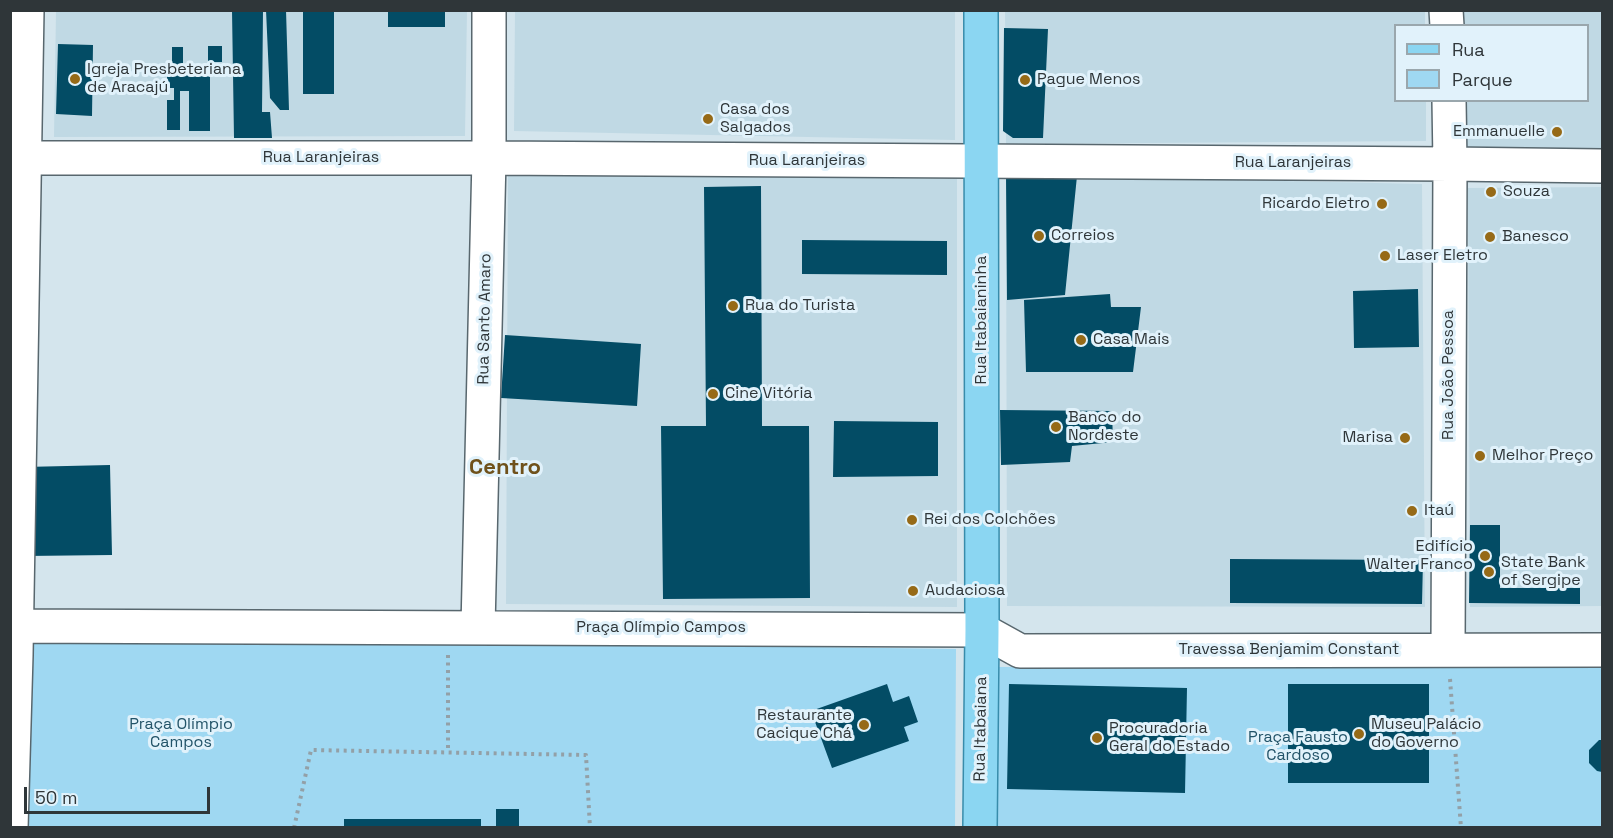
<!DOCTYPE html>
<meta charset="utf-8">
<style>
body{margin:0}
#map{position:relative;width:1613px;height:838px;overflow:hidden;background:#d4e5ed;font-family:"Space Grotesk",sans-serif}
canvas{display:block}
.frame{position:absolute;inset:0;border:12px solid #2f3639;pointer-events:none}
.legend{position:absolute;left:1394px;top:24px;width:195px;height:78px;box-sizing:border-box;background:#e1f2fb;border:2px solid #9aa7ad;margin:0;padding:8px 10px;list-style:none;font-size:18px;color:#2f3639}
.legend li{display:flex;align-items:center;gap:12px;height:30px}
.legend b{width:30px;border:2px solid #9aa7ad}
.scale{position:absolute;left:24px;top:787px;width:186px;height:27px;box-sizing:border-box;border:3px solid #2f3639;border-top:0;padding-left:8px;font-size:18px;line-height:21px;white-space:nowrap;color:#2f3639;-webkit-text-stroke:4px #e1f2fb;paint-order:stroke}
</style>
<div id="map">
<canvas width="1613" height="838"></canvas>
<div class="frame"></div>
<ul class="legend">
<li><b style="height:8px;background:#8bd6f2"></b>Rua</li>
<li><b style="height:16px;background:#9fd8f2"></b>Parque</li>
</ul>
<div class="scale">50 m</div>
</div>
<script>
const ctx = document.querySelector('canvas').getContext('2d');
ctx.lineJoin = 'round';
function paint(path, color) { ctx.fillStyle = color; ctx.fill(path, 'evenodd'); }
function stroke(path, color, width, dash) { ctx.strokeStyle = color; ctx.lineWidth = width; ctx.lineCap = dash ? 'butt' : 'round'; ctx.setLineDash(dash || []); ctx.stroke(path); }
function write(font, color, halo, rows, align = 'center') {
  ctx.font = font + ' "Space Grotesk",sans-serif'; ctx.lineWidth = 6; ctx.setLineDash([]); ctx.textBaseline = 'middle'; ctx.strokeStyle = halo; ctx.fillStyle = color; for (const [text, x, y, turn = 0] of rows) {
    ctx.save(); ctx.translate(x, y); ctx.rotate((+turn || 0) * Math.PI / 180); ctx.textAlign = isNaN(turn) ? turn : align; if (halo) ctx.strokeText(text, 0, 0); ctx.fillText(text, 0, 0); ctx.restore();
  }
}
paint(new Path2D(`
 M56,11H467L465,136L54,137Z
 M515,11H955V140L514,131Z
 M1005,11H1425V25L1396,26V100L1426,101V141L1006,144Z
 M1457,11H1602V150L1458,151L1457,101L1588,100V26L1457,25Z
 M508,174L957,179V607L506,604Z
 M1006,175L1422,184L1425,607L1007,606Z
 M1602,187V606L1470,607L1468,188Z`), '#c0d9e4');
paint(new Path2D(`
 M28,638L374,641L956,649L955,827H28Z
 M1602,666V827H993L992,667Z`), '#9fd8f2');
paint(new Path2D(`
 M232,10H263L262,112H270L272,138H234Z
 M266,10H286L289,110H280L270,98Z
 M303,10H334V94H303Z
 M388,10H445V27H388Z
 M1004,28L1048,29L1043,138H1013L1003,131Z
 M58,44L93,45L92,116L56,114Z
 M208,46H222V62H208Z
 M172,47H183V67H210V131H189V91H180V130H167V100H174V88H167V65H172Z
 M1006,175L1077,176L1065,295L1007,300Z
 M761,186L762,426H809L810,598L663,599L661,426H706L704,187Z
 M802,240L947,241V275L802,274Z
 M1418,289L1419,347L1354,348L1353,291Z
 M1110,294L1111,307H1141L1133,372H1026L1024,300Z
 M505,335L641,344L637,406L501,398Z
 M1000,410L1112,411L1113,442L1072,446L1070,462L1001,465Z
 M834,421L938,422V476L833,477Z
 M110,465L112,555L26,556L24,467Z
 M1470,525H1500V588H1580V604L1469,603Z
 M1230,559L1423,560L1422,604L1230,603Z
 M887,684L893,702L909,696L918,722L904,727L909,741L832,768L811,711Z
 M1009,684L1187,688L1185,793L1007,789Z
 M1288,684H1429V783H1288Z
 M1599,740H1602V772L1597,771L1589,763V750Z
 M496,809H519V828H496Z
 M344,819H481V828H344Z`), '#034c65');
const minor = new Path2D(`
 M1446,10L1447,26
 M10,158H489L1450,164L1602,166
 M10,626L982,630L1020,651L1602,650
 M478,627L489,158V10
 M1448,649L1450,164L1449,100
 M11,828L16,655L27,10`);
const major = new Path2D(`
 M980,828L982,630L981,10`);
stroke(minor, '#58676e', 36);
stroke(major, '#388cab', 36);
stroke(new Path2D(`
 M448,655V752
 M1450,679L1461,828
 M294,828L311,750L586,755L590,828`), '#93a0a7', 4, [3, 4.5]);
stroke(minor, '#fff', 33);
stroke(major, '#8bd6f2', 33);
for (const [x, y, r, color] of [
 [75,79,6,"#966a17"],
 [1025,80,6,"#966a17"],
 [708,119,6,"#966a17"],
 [1557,132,6,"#966a17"],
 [1491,192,6,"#966a17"],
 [1382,204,6,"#966a17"],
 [1039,236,6,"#966a17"],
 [1490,237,6,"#966a17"],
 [1385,256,6,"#966a17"],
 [733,306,6,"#966a17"],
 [1081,340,6,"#966a17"],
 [713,394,6,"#966a17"],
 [1056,427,6,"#966a17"],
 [1405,438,6,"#966a17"],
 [1480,456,6,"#966a17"],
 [1412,511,6,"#966a17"],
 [912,520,6,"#966a17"],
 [1485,556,6,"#966a17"],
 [1489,572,6,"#966a17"],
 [913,591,6,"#966a17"],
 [864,725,6,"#966a17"],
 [1359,734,6,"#966a17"],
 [1097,738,6,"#966a17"]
]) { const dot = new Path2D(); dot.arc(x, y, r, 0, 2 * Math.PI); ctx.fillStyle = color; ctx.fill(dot); stroke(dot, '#e1f2fb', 2); }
write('16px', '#2f3639', '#e1f2fb', [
 ["Igreja Presbeteriana",87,70],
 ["de Aracajú",87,88],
 ["Pague Menos",1037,80],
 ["Casa dos",720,110],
 ["Salgados",720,128],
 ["Emmanuelle",1545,132,"right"],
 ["Souza",1503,192],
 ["Ricardo Eletro",1370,204,"right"],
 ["Correios",1051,236],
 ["Banesco",1502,237],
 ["Laser Eletro",1397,256],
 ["Rua do Turista",745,306],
 ["Casa Mais",1093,340],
 ["Cine Vitória",725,394],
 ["Banco do",1068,418],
 ["Nordeste",1068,436],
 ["Marisa",1393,438,"right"],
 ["Melhor Preço",1492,456],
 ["Itaú",1424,511],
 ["Rei dos Colchões",924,520],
 ["Edifício",1473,547,"right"],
 ["Walter Franco",1473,565,"right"],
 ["State Bank",1501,563],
 ["of Sergipe",1501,581],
 ["Audaciosa",925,591],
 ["Restaurante",852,716,"right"],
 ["Cacique Chá",852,734,"right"],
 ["Museu Palácio",1371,725],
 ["do Governo",1371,743],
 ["Procuradoria",1109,729],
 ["Geral do Estado",1109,747]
], 'left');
write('16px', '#2f3639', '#e1f2fb', [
 ["Rua Laranjeiras",321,158],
 ["Rua Laranjeiras",807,161],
 ["Rua Laranjeiras",1293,163],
 ["Rua Santo Amaro",485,319,-89],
 ["Rua Itabaianinha",982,320,-90],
 ["Rua João Pessoa",1449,375,-90],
 ["Praça Olímpio Campos",661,628],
 ["Travessa Benjamim Constant",1289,650],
 ["Rua Itabaiana",981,729,-89]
]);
write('16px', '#235469', '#e1f2fb', [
 ["Praça Olímpio",181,725],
 ["Campos",181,743],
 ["Praça Fausto",1298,738],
 ["Cardoso",1298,756]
]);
write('bold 22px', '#6f511b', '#e1f2fb', [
 ["Centro",505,468]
]);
</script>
